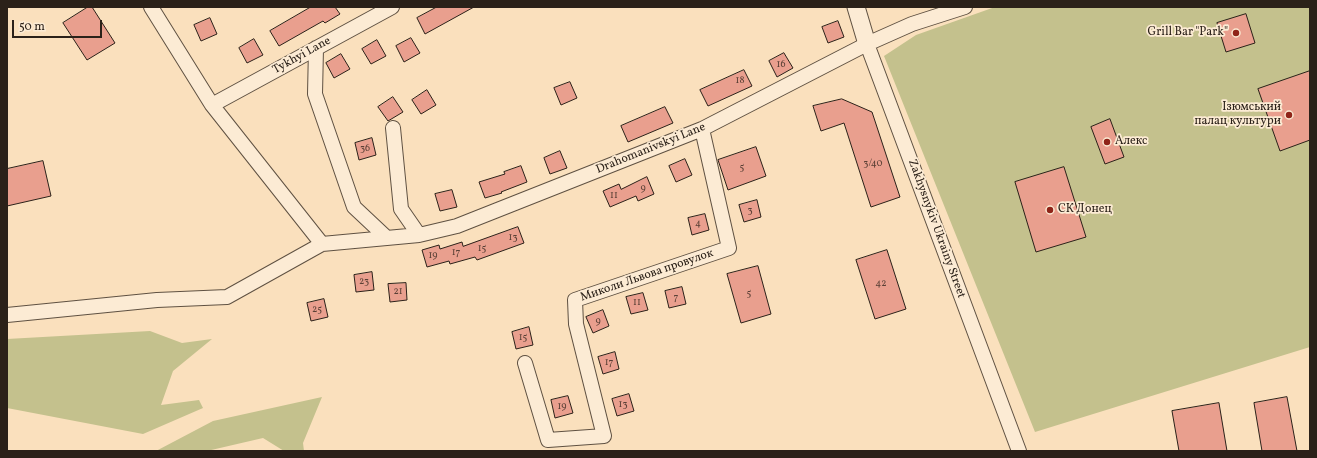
<!DOCTYPE html>
<meta charset="utf-8">
<style>
body{margin:0}
#map{position:relative;width:1317px;height:458px;overflow:hidden;background:#fae0bd;font-family:Vollkorn,serif}
canvas{display:block}
.frame{position:absolute;inset:0;border:8px solid #2b2119;pointer-events:none}
.scale{position:absolute;left:12px;top:20px;width:90px;height:18px;box-sizing:border-box;border:2px solid #2b2119;border-top:0;padding-left:5px;font-size:12px;line-height:14px;white-space:nowrap;color:#2b2119;-webkit-text-stroke:3px #fcebd4;paint-order:stroke}
</style>
<div id="map">
<canvas width="1317" height="458"></canvas>
<div class="frame"></div>
<div class="scale">50 m</div>
</div>
<script>
const ctx = document.querySelector('canvas').getContext('2d');
ctx.lineJoin = 'round';
function paint(path, color) { ctx.fillStyle = color; ctx.fill(path, 'evenodd'); }
function stroke(path, color, width, dash) { ctx.strokeStyle = color; ctx.lineWidth = width; ctx.lineCap = dash ? 'butt' : 'round'; ctx.setLineDash(dash || []); ctx.stroke(path); }
function write(font, color, halo, rows, align = 'center') {
  ctx.font = font + ' Vollkorn,serif'; ctx.lineWidth = 3.5; ctx.setLineDash([]); ctx.textBaseline = 'middle'; ctx.strokeStyle = halo; ctx.fillStyle = color; for (const [text, x, y, turn = 0] of rows) {
    ctx.save(); ctx.translate(x, y); ctx.rotate((+turn || 0) * Math.PI / 180); ctx.textAlign = isNaN(turn) ? turn : align; if (halo) ctx.strokeText(text, 0, 0); ctx.fillText(text, 0, 0); ctx.restore();
  }
}
paint(new Path2D(`
 M995,7H1310V347L1035,432L884,56L916,35Z
 M150,331L182,343L212,339L173,371L161,405L199,400L203,408L143,434L7,408V339Z
 M322,397L303,443L304,451H284L263,438L207,451H156L213,421Z`), '#c4c18d');
const building = new Path2D(`
 M88,7H92L115,43L87,60L63,23Z
 M311,7H335L340,14L325,23L323,21L279,46L270,31Z
 M437,7H474L425,34L417,18Z
 M1246,14L1255,43L1226,52L1217,23Z
 M210,18L217,34L201,41L194,25Z
 M838,21L844,37L828,43L822,27Z
 M411,38L420,53L404,62L396,46Z
 M254,39L263,55L247,63L239,48Z
 M377,40L386,56L371,64L362,49Z
 M784,53L793,68L777,77L769,61Z
 M341,54L350,69L334,78L326,63Z
 M744,70L752,86L708,106L700,90Z
 M1310,71V140L1280,151L1258,89Z
 M570,82L577,98L561,105L554,88Z
 M427,90L436,105L421,114L412,100Z
 M393,97L403,112L388,121L378,107Z
 M842,99L872,112L900,197L871,207L844,123L821,131L813,106Z
 M665,107L673,123L628,142L621,126Z
 M1110,119L1124,157L1105,164L1091,127Z
 M372,138L376,155L359,160L355,143Z
 M756,147L766,176L728,190L718,160Z
 M560,151L567,168L550,174L544,158Z
 M685,159L692,175L676,182L669,166Z
 M43,161L51,196L7,206V169Z
 M521,166L527,182L501,192L502,193L485,198L479,182L505,174L504,172Z
 M1064,167L1086,237L1036,252L1015,182Z
 M647,177L654,194L638,201L636,196L610,207L603,191L619,184L621,189Z
 M452,190L457,207L440,211L435,194Z
 M757,200L761,217L744,222L739,205Z
 M705,214L709,230L692,235L688,218Z
 M518,227L524,243L477,260L475,257L450,264L449,261L427,267L422,250L439,245L440,249L462,242L463,246Z
 M887,250L906,309L875,319L856,260Z
 M758,266L771,314L741,323L727,274Z
 M372,272L374,290L356,292L354,275Z
 M406,283L407,300L390,302L388,284Z
 M682,287L686,304L669,308L665,291Z
 M643,293L648,310L631,314L626,297Z
 M324,299L328,317L311,321L307,303Z
 M603,310L609,326L593,333L586,317Z
 M529,327L533,345L516,349L512,332Z
 M615,352L619,369L603,374L598,357Z
 M629,394L634,411L617,416L612,399Z
 M568,396L573,413L555,418L551,400Z
 M1287,397L1297,451H1262L1254,403Z
 M1219,403L1227,451H1179L1172,411Z`);
paint(building, '#e99f8e');
stroke(building, '#2b2119', 1);
const minor = new Path2D(`
 M151,7L212,105L322,244
 M867,44L1019,451
 M316,48L315,94L354,207L387,238
 M212,105L392,7
 M393,128L401,209L419,235
 M7,315L157,300L227,297L322,244L419,235L457,226L702,129L867,44L912,24L965,7
 M525,363L548,440L604,436L576,324L575,300L729,248L702,129`);
const tertiary = new Path2D(`
 M856,7L867,44`);
stroke(minor, '#5f5142', 16);
stroke(tertiary, '#5f5142', 19);
stroke(minor, '#fcebd4', 14);
stroke(tertiary, '#fcebd4', 17);
for (const [x, y, r, color] of [
 [1236,33,4,"#8f2418"],
 [1289,115,4,"#8f2418"],
 [1107,142,4,"#8f2418"],
 [1050,210,4,"#8f2418"]
]) { const dot = new Path2D(); dot.arc(x, y, r, 0, 2 * Math.PI); ctx.fillStyle = color; ctx.fill(dot); stroke(dot, '#fcebd4', 1.5); }
write('10px', '#5a4036', null, [
 ["16",781,65],
 ["18",740,81],
 ["36",365,149],
 ["3/40",873,164],
 ["5",742,168],
 ["9",643,189],
 ["11",614,196],
 ["3",750,211],
 ["4",698,224],
 ["13",513,238],
 ["15",482,249],
 ["17",456,253],
 ["19",433,256],
 ["23",364,282],
 ["42",881,284],
 ["21",398,292],
 ["5",749,294],
 ["7",676,298],
 ["11",637,303],
 ["25",317,310],
 ["9",598,322],
 ["15",523,338],
 ["17",609,363],
 ["13",623,405],
 ["19",562,407]
]);
write('12px', '#2b2119', '#fcebd4', [
 ["Grill Bar \"Park\"",1228,33],
 ["Ізюмський",1281,108],
 ["палац культури",1281,122],
 ["Алекс",1115,142,"left"],
 ["СК Донец",1058,210,"left"]
], 'right');
write('12px', '#2b2119', '#fcebd4', [
 ["Tykhyi Lane",302,56,-29],
 ["Drahomanivskyi Lane",651,149,-22],
 ["Zakhysnykiv Ukrainy Street",936,229,70],
 ["Миколи Львова провулок",647,276,-19]
]);
</script>
